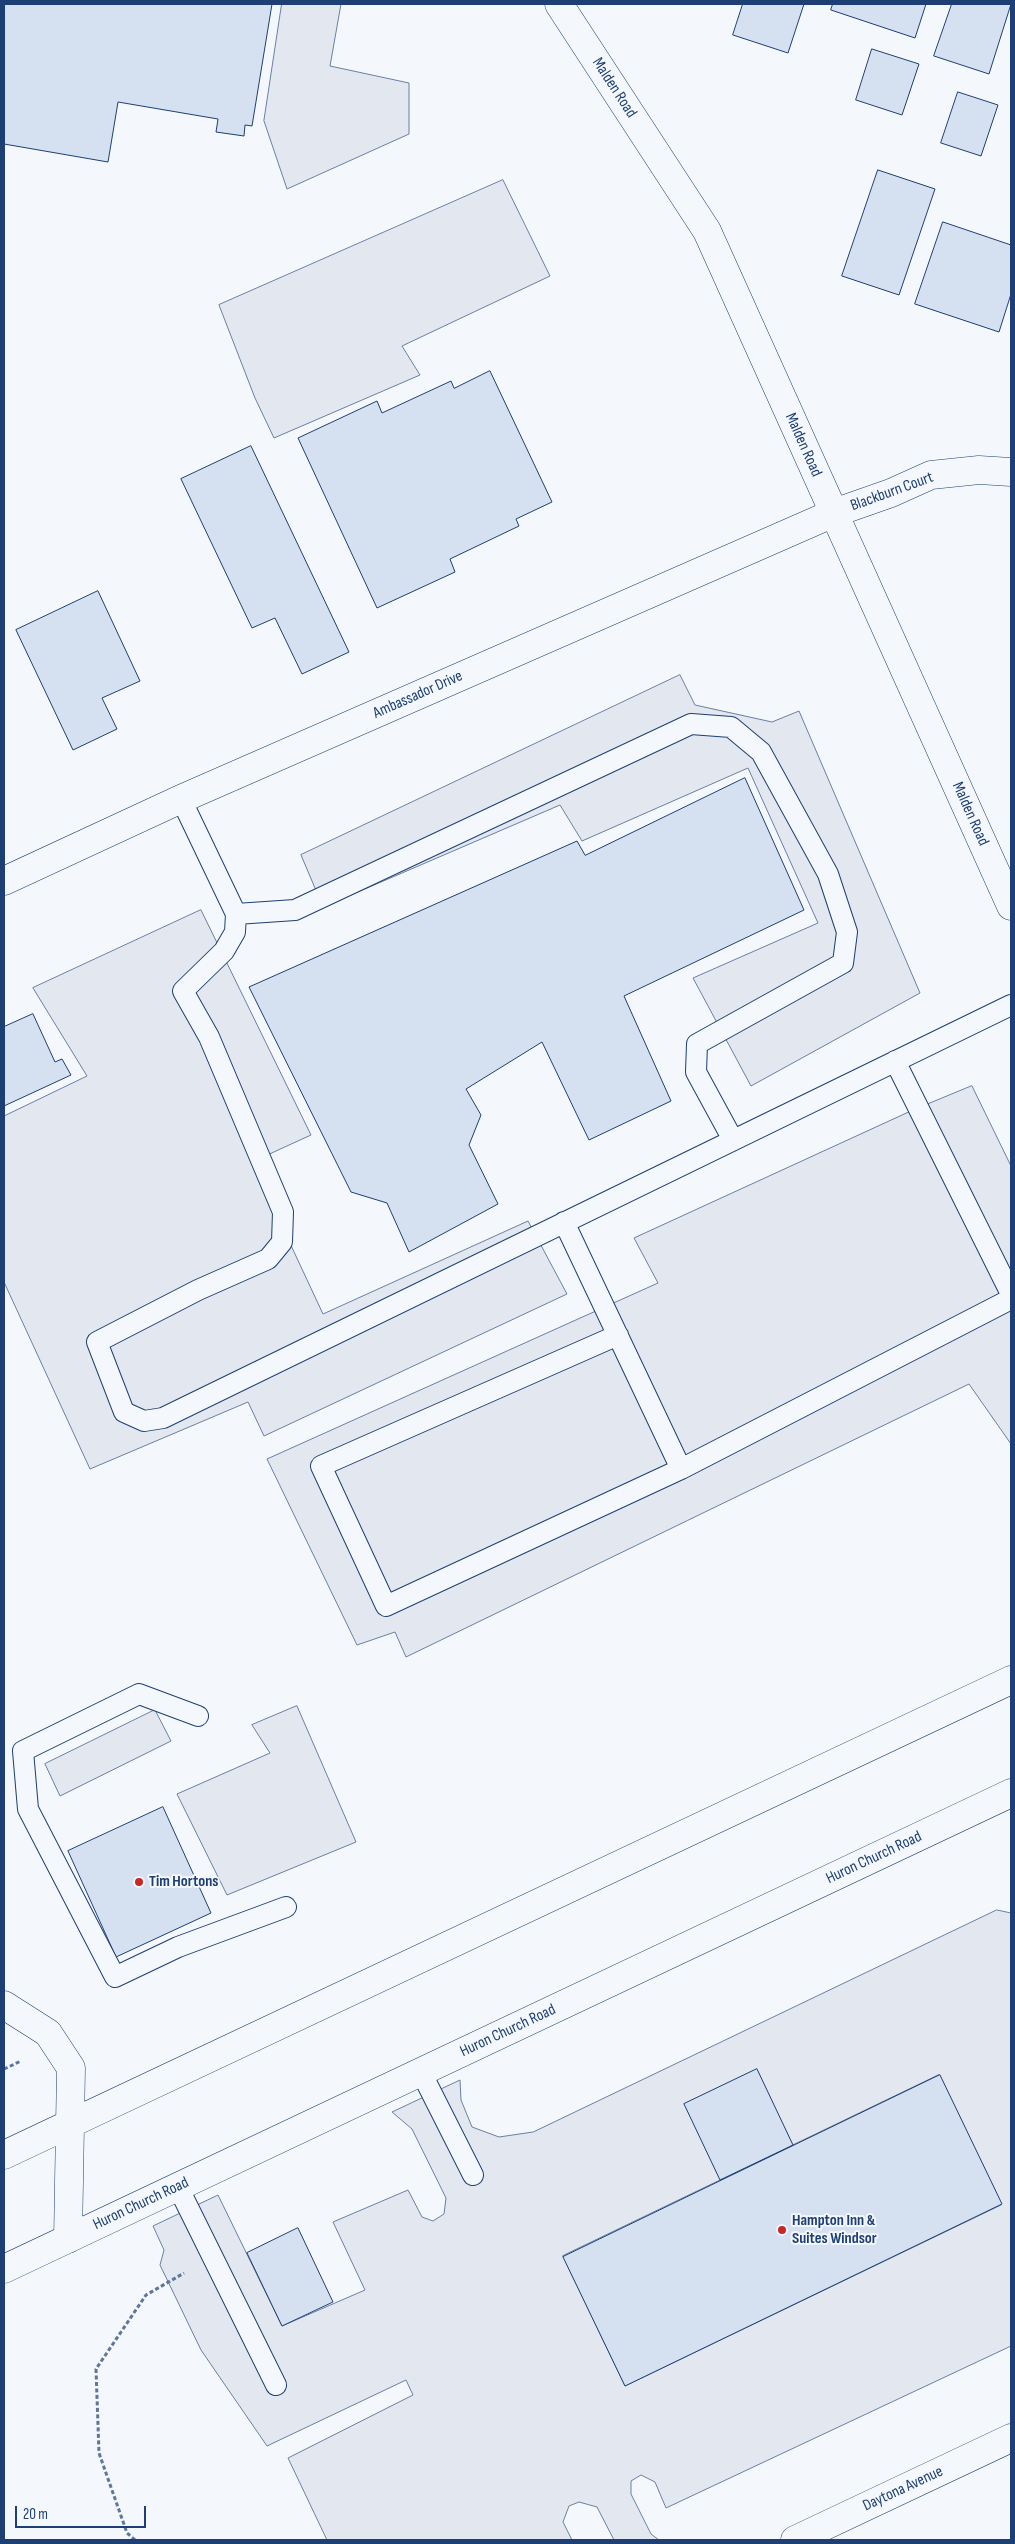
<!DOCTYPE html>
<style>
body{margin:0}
#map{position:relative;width:1015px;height:2544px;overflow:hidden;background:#f4f7fb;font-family:"Sofia Sans Condensed",sans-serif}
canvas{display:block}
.frame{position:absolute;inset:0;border:5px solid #1d3f73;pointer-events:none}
.scale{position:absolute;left:15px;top:2506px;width:131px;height:22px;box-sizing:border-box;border:2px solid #1d3f73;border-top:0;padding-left:6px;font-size:15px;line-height:18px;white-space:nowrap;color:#1d3f73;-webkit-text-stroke:4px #f4f7fb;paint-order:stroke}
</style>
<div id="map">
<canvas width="1015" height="2544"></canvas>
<div class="frame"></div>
<div class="scale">20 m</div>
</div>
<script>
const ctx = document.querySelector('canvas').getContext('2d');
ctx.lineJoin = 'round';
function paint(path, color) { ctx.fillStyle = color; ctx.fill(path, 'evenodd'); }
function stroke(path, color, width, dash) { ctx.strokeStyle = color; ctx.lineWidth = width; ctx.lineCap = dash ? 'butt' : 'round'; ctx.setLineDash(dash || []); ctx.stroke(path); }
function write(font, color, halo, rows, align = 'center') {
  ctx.font = font + ' "Sofia Sans Condensed",sans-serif'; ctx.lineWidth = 4; ctx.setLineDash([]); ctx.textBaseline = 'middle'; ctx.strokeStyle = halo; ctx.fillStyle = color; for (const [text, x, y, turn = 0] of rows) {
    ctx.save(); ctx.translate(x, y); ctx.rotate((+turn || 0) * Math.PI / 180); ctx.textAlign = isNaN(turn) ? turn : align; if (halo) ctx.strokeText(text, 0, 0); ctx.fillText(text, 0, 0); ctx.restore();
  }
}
const parking = new Path2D(`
 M282,4H341L330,66L409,83V134L287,189L264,121Z
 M503,180L550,276L402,346L420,375L274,438L255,398L219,305Z
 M680,675L695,705L772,722L799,711L920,993L751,1086L693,978L818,923L748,768L582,841L560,805L323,907L301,855Z
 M201,910L311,1135L252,1162L323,1314L528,1221L567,1294L264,1436L248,1402L90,1469L4,1282V1116L87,1076L33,988Z
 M972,1086L1011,1166V1444L969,1384L406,1657L395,1632L357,1645L267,1459L658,1283L634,1238L913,1110Z
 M297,1706L356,1842L227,1895L177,1794L270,1753L252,1725Z
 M155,1710L171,1741L60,1796L45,1764Z
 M997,1910L1011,1913V2346L666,2508L655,2482L641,2475L631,2481V2494L651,2534L659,2540H614L597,2507L579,2502L569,2506L563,2522L572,2540H327L288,2458L413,2395L406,2380L267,2446L201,2350L160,2265L164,2250L153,2226L218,2195L282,2326L365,2290L333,2222L408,2190L422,2217L433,2221L444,2214L446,2198L412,2129L392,2112L460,2080L461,2100L472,2127L499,2137L533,2132ZM939,2075L1001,2205L625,2386L563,2256Z`);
paint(parking, '#e3e8f0');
stroke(parking, '#687fa3', 1);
const building = new Path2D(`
 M4,4H272L252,126L245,125L244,136L216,132L218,119L118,102L108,162L4,144Z
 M743,4H804L788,53L733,35Z
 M833,4H926L915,38L831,10Z
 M952,4H1011L989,74L934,56Z
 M872,49L919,64L902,115L856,100Z
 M958,92L998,105L981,156L941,143Z
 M878,170L935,189L899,295L842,276Z
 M943,222L1011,245V294L999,332L915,304Z
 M490,371L552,502L516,519L519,526L450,559L455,572L377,608L298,438L377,401L382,413L451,381L454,388Z
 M251,446L349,652L302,674L275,618L252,628L181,479Z
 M98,591L140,681L102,698L117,729L73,750L16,630Z
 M745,778L804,910L624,996L671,1101L589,1140L542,1042L466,1089L481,1115L469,1145L498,1204L409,1252L387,1203L351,1192L249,987L577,841L585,855Z
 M33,1014L55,1062L62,1059L71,1075L4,1106V1027Z
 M163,1807L211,1913L116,1957L68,1851Z
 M757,2069L793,2145L720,2180L684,2104Z
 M940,2075L1002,2204L625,2386L563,2257Z
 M298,2228L333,2302L282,2326L247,2253Z`);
paint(building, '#d5e0f0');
stroke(building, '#1d3f73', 1);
const service = new Path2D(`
 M181,799L236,914L235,932L224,951L183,991L209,1037L283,1212L282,1242L268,1259L198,1290L97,1342L124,1412L144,1421L163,1418L1011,1005
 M236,914L295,910L691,724L731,727L761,752L828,874L847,932L843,963L697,1044L696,1072L733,1140
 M895,1061L1011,1294
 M564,1222L681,1469L1011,1299
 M618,1335L321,1466L386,1606L681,1469
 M198,1716L139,1694L23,1751L28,1809L115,1977L178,1947L286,1907
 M421,2072L473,2175
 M178,2187L276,2385`);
const minor = new Path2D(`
 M4,881L181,799L834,513L891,493L931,475L979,470L1011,472
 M795,2540L1011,2438`);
const secondary = new Path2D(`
 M559,4L707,231L1011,906`);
const trunk = new Path2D(`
 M4,2005L48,2033L71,2068L68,2239
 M4,2155L1011,1680
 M4,2269L1011,1793`);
stroke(service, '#1d3f73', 22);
stroke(minor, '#1d3f73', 29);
stroke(secondary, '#1d3f73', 29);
stroke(trunk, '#1d3f73', 29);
stroke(new Path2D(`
 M4,2069L21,2061
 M135,2540L127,2533L99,2453L96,2369L146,2295L184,2273`), '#5e769c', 3, [4, 2.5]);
stroke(service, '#f4f7fb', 20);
stroke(minor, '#f4f7fb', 28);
stroke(secondary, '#f4f7fb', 28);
stroke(trunk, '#f4f7fb', 28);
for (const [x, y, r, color] of [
 [139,1882,5,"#c62828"],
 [782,2230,5,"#c62828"]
]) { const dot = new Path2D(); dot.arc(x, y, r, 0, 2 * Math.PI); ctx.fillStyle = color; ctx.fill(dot); stroke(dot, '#f4f7fb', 2); }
write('16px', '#1d3f73', '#f4f7fb', [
 ["Malden Road",614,88,57],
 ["Malden Road",803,445,66],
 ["Blackburn Court",892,492,-20],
 ["Ambassador Drive",418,695,-24],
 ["Malden Road",970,814,66],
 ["Huron Church Road",874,1858,-25],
 ["Huron Church Road",508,2031,-25],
 ["Huron Church Road",141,2204,-25],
 ["Daytona Avenue",903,2489,-25]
]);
write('bold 16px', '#1d3f73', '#f4f7fb', [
 ["Tim Hortons",149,1882],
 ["Hampton Inn &",792,2221],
 ["Suites Windsor",792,2239]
], 'left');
</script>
